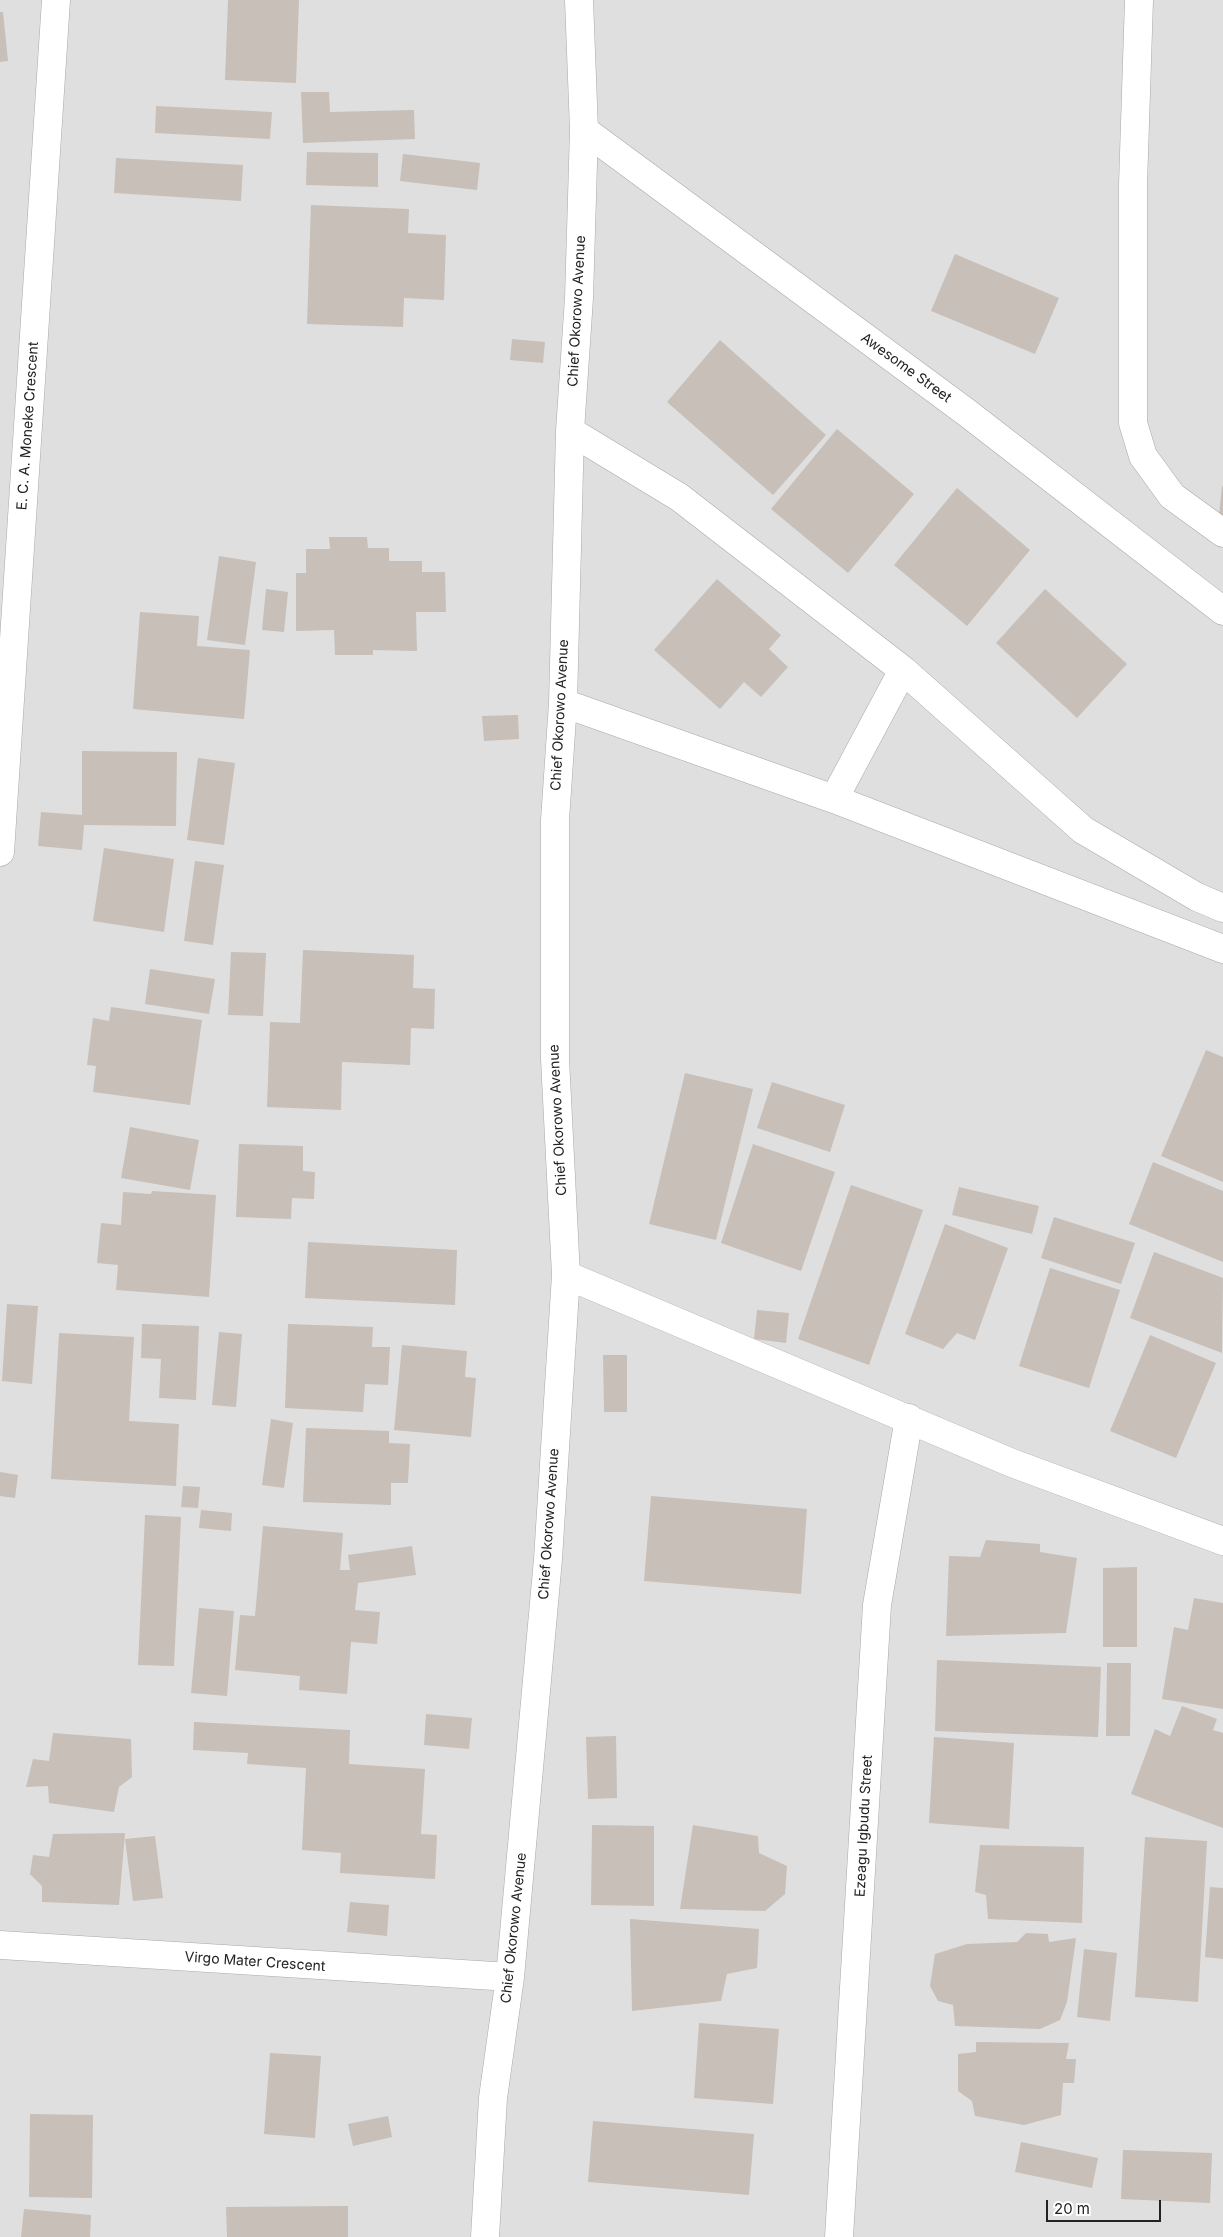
<!DOCTYPE html>
<style>
body{margin:0}
#map{position:relative;width:1223px;height:2237px;overflow:hidden;background:#f2efe9;font-family:Inter,sans-serif}
canvas{display:block}
.scale{position:absolute;left:1046px;top:2200px;width:115px;height:22px;box-sizing:border-box;border:2px solid #222;border-top:0;padding-left:6px;font-size:15px;line-height:18px;white-space:nowrap;color:#222;-webkit-text-stroke:4px #fff;paint-order:stroke}
</style>
<div id="map">
<canvas width="1223" height="2237"></canvas>
<div class="scale">20 m</div>
</div>
<script>
const ctx = document.querySelector('canvas').getContext('2d');
ctx.lineJoin = 'round';
function paint(path, color) { ctx.fillStyle = color; ctx.fill(path, 'evenodd'); }
function stroke(path, color, width, dash) { ctx.strokeStyle = color; ctx.lineWidth = width; ctx.lineCap = dash ? 'butt' : 'round'; ctx.setLineDash(dash || []); ctx.stroke(path); }
function write(font, color, halo, rows, align = 'center') {
  ctx.font = font + ' Inter,sans-serif'; ctx.lineWidth = 5; ctx.setLineDash([]); ctx.textBaseline = 'middle'; ctx.strokeStyle = halo; ctx.fillStyle = color; for (const [text, x, y, turn = 0] of rows) {
    ctx.save(); ctx.translate(x, y); ctx.rotate((+turn || 0) * Math.PI / 180); ctx.textAlign = isNaN(turn) ? turn : align; if (halo) ctx.strokeText(text, 0, 0); ctx.fillText(text, 0, 0); ctx.restore();
  }
}
paint(new Path2D(`
 M0,0H1223V2237H0Z`), '#e0dfdf');
paint(new Path2D(`
 M228,0H299L296,83L225,80Z
 M0,12H3L8,61L0,62Z
 M301,92H329L330,112L414,110L415,139L303,143Z
 M156,106L272,112L270,139L155,133Z
 M307,152L378,153V187L306,185Z
 M403,154L480,163L477,190L400,181Z
 M116,158L243,165L241,201L114,193Z
 M311,205L409,209L408,233L446,235L444,300L404,298L403,327L307,324Z
 M955,254L1059,298L1035,354L931,311Z
 M512,339L545,342L543,363L510,360Z
 M720,340L826,435L773,495L667,402Z
 M837,429L914,494L848,573L771,509Z
 M1222,486H1223V515H1219Z
 M957,488L1030,550L967,626L894,565Z
 M329,537H367L368,548H389V561H422V572H445L446,612H416L417,651L373,650V655H335L334,630L296,631V573H306V549H330Z
 M219,556L256,562L245,645L207,640Z
 M717,579L781,635L769,649L788,667L761,697L744,682L720,709L654,650Z
 M266,589L288,592L284,632L262,630Z
 M1045,589L1127,664L1077,718L996,643Z
 M140,612L199,616L197,646L250,650L244,719L133,709Z
 M518,715L519,739L484,741L482,716Z
 M82,751L177,752L176,826L84,825L82,850L38,846L41,812L82,815Z
 M198,758L235,763L224,845L187,840Z
 M104,848L174,859L164,932L93,921Z
 M195,861L224,865L213,945L184,941Z
 M303,950L414,955L413,988L435,989L434,1029L411,1028L410,1065L342,1062L341,1110L267,1107L270,1022L300,1023Z
 M231,952L266,953L263,1016L228,1015Z
 M150,969L215,979L209,1014L145,1004Z
 M111,1007L202,1020L190,1105L93,1092L96,1066L87,1065L93,1018L109,1021Z
 M1206,1050L1223,1057V1182L1161,1156Z
 M685,1073L753,1089L716,1240L649,1224Z
 M772,1082L845,1105L830,1152L757,1128Z
 M130,1127L199,1140L190,1190L121,1178Z
 M239,1144L303,1146V1171L315,1172L314,1199L292,1198L291,1219L236,1217Z
 M753,1144L835,1172L801,1271L721,1243Z
 M1153,1162L1223,1191V1262L1129,1224Z
 M851,1185L923,1210L869,1365L798,1339Z
 M959,1187L1039,1206L1032,1234L952,1215Z
 M152,1191L216,1195L209,1297L116,1290L118,1265L97,1263L101,1223L121,1225L123,1192L151,1194Z
 M1054,1217L1135,1243L1121,1284L1041,1258Z
 M945,1224L1008,1248L975,1340L957,1333L943,1349L905,1334Z
 M308,1242L457,1250L455,1305L305,1298Z
 M1154,1252L1223,1278L1222,1353L1130,1318Z
 M1050,1268L1120,1290L1089,1388L1019,1366Z
 M7,1304L38,1306L32,1384L2,1381Z
 M757,1310L789,1313L786,1343L754,1339Z
 M142,1324L199,1326L196,1400L159,1398L161,1359L141,1358Z
 M288,1324L373,1327L372,1347H390L388,1385L365,1384L363,1412L285,1408Z
 M219,1332L242,1334L236,1407L212,1405Z
 M59,1333L134,1337L129,1421L179,1424L176,1486L51,1479Z
 M1150,1335L1216,1363L1176,1458L1110,1431Z
 M402,1345L467,1351L465,1377L476,1378L471,1437L394,1430Z
 M603,1355H627V1412H604Z
 M271,1419L293,1423L284,1488L262,1485Z
 M306,1428L389,1431V1443L410,1444L408,1483H391V1505L303,1502Z
 M0,1472L18,1475L15,1498L0,1496Z
 M183,1486L200,1487L198,1508L181,1507Z
 M651,1496L807,1509L801,1594L644,1581Z
 M201,1510L232,1513L231,1531L199,1528Z
 M145,1515L181,1517L174,1666L138,1665Z
 M263,1526L343,1533L340,1570H350L348,1555L412,1546L416,1575L358,1583L355,1610L380,1612L377,1644L351,1642L347,1694L299,1690L300,1676L235,1670L240,1615L255,1616Z
 M986,1540L1040,1544V1552L1077,1558L1066,1633L946,1636L949,1556L980,1557Z
 M1137,1567V1647H1103V1568Z
 M1194,1598L1223,1603V1709L1162,1699L1174,1627L1188,1630Z
 M199,1608L234,1611L227,1696L191,1693Z
 M937,1660L1101,1667L1098,1737L935,1731Z
 M1107,1663H1131L1130,1736H1106Z
 M1182,1706L1217,1719L1213,1730L1223,1733V1828L1131,1794L1155,1729L1170,1736Z
 M426,1714L472,1718L469,1749L424,1745Z
 M194,1722L350,1730L349,1764L425,1769L421,1834L437,1835L435,1879L340,1873L341,1853L302,1850L306,1768L247,1764L248,1753L193,1750Z
 M53,1733L131,1739L132,1777L119,1787L114,1812L49,1803L48,1786L26,1787L33,1759L49,1761Z
 M616,1736L617,1798L588,1799L586,1737Z
 M934,1737L1014,1743L1009,1829L929,1823Z
 M592,1825L654,1826V1906L591,1905Z
 M693,1825L758,1836L759,1853L787,1866L785,1894L765,1911L680,1909Z
 M125,1833L119,1905L42,1902V1886L30,1874L33,1855L49,1857L53,1834Z
 M155,1836L163,1898L133,1901L125,1839Z
 M1145,1837L1207,1841L1198,2002L1135,1997Z
 M980,1845L1084,1847L1082,1923L988,1919L986,1895L975,1892Z
 M1210,1887L1223,1888V1959L1205,1957Z
 M350,1902L389,1905L387,1936L347,1932Z
 M630,1919L759,1929L757,1968L727,1974L721,2001L632,2011Z
 M1026,1933L1048,1934L1049,1942L1076,1938L1067,2002L1060,2020L1040,2029L955,2026L953,2005L938,2001L930,1986L935,1954L967,1944L1017,1942Z
 M1084,1949L1117,1953L1110,2021L1077,2017Z
 M699,2023L779,2029L773,2104L694,2098Z
 M976,2042L1069,2043L1066,2059H1076L1074,2083H1063L1061,2115L1024,2125L975,2116L972,2101L958,2091V2054L976,2052Z
 M270,2053L321,2056L315,2138L264,2134Z
 M30,2114L93,2115L92,2198L29,2197Z
 M388,2116L392,2137L353,2146L348,2124Z
 M593,2121L754,2134L749,2195L588,2182Z
 M1021,2142L1098,2158L1092,2188L1015,2172Z
 M1123,2150L1212,2153L1210,2203L1121,2199Z
 M348,2206V2237H227L226,2207Z
 M24,2209L91,2215L90,2237H21Z`), '#c7bfb8');
const minor = new Path2D(`
 M1139,0L1133,185V423L1143,456L1172,496L1223,533
 M584,130L966,412L1223,611
 M570,431L679,497L903,670L1083,830L1197,897L1223,908
 M563,703L834,799L1223,949
 M834,799L903,670
 M0,852L56,0
 M566,1275L1012,1463L1223,1541
 M0,1945L510,1977
 M485,2237L493,2098L510,1977L548,1559L566,1275L555,1059V820L563,703L570,431L579,298L584,130L579,0
 M839,2237L877,1605L909,1418`);
stroke(minor, '#a9a9a9', 29);
stroke(minor, '#fff', 28);
write('14px', '#222', '#fff', [
 ["Chief Okorowo Avenue",577,311,-87],
 ["Awesome Street",906,368,36],
 ["E. C. A. Moneke Crescent",28,426,-86],
 ["Chief Okorowo Avenue",560,715,-87],
 ["Chief Okorowo Avenue",558,1120,-93],
 ["Chief Okorowo Avenue",549,1524,-86],
 ["Ezeagu Igbudu Street",864,1826,-87],
 ["Chief Okorowo Avenue",514,1928,-84],
 ["Virgo Mater Crescent",255,1962,4]
]);
</script>
